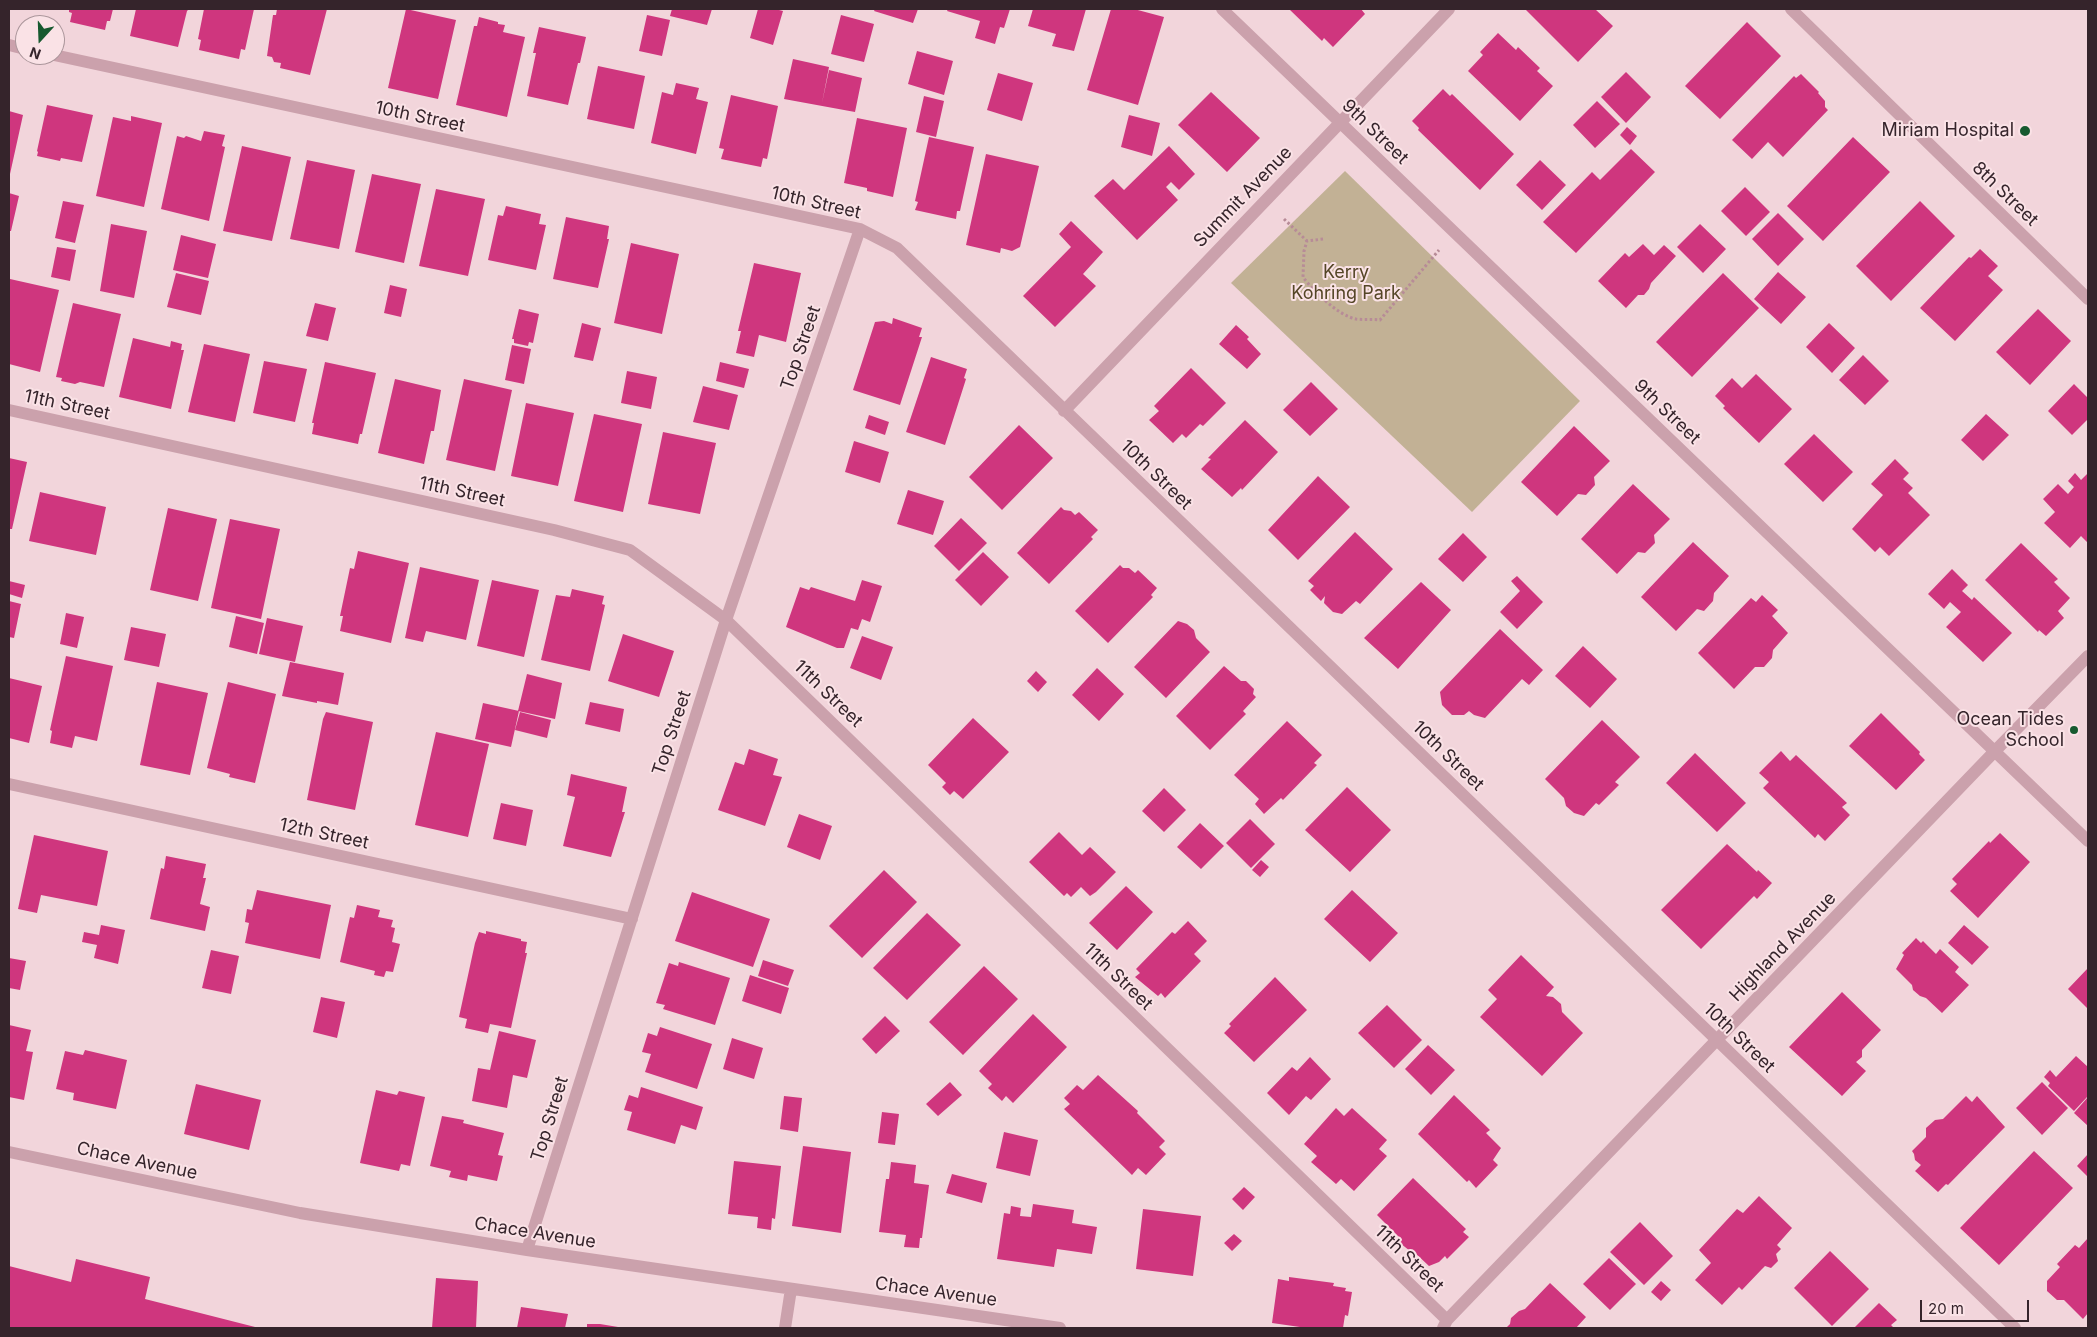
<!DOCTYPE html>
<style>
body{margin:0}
#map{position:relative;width:2097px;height:1337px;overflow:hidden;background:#f2d5db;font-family:Inter,sans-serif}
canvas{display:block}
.frame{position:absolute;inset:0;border:10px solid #35242b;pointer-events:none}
.north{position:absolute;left:15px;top:15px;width:50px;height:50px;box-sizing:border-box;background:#fae2e6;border:1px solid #ab969b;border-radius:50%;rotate:200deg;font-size:14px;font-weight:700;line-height:20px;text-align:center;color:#35242b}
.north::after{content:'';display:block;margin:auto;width:18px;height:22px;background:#17592f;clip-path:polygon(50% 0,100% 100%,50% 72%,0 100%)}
.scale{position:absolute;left:1920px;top:1300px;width:109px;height:22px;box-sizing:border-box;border:2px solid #35242b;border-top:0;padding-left:6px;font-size:15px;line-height:18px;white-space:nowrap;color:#35242b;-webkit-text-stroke:4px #fae2e6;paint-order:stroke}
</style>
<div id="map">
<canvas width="2097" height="1337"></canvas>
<div class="frame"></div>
<div class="north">N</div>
<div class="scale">20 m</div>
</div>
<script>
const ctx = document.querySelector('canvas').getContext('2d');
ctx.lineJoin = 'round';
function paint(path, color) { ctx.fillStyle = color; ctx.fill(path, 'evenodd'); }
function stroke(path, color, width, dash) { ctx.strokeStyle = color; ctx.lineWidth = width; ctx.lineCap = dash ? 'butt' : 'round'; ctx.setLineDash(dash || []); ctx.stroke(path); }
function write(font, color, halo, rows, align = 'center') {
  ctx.font = font + ' Inter,sans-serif'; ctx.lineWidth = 4; ctx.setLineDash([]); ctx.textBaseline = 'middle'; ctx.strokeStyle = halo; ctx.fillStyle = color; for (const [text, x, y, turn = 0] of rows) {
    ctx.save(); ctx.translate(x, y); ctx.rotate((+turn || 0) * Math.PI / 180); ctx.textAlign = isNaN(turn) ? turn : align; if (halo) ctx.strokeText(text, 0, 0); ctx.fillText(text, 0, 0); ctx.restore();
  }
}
paint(new Path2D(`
 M1345,171L1580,401L1472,512L1231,283Z`), '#c2b195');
paint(new Path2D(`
 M69,9H113L110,21H107L105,30L70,22L72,13L69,12Z
 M136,9H189L187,11L178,47L130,36Z
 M204,9H254L245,50L241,49L239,59L199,50L201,40L198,39Z
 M277,9H327L310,75L280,68L281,63L274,62L272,57L267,56L273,15H276Z
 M406,9L456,20L438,99L388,88Z
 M672,9H712L707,25L670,16Z
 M758,9H775L783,11L773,45L750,38Z
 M875,9H918L913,23L874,11Z
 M948,9H1010L1004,28L1000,27L995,44L975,38L980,21L947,11Z
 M1033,9H1086L1074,51L1052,46L1056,34L1028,26Z
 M1111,9H1134L1164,17L1138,105L1087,90Z
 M1289,9H1361L1365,14L1333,47L1324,38L1322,41Z
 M1527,9H1595L1613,26L1578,62L1526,10Z
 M647,15L670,20L662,56L639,51Z
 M841,15L874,24L864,62L831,54Z
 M479,17L498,22V24L505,25L503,32L525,37L507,117L456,105L474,26H477Z
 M1747,22L1781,56L1720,119L1685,86Z
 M539,27L586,37L580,63H578L568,105L527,96L536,53H533Z
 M1498,33L1516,50L1518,47L1540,68L1537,71L1553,86L1520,121L1468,71L1483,55L1480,52Z
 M917,51L953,61L944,95L908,84Z
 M793,59L829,67L822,103L829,70L862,78L855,112L784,99Z
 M598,66L645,76L634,129L587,119Z
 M1626,72L1651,97L1626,123L1601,97Z
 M998,73L1033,83L1022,121L987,110Z
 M1801,74L1819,92L1818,93L1825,101V107L1828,110L1783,157L1768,142L1752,159L1732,140L1794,76L1796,78Z
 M676,83L699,88L696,99L708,102L696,154L651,143L662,92L673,95Z
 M1443,89L1450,96L1452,94L1514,154L1480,190L1418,130L1419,128L1412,121Z
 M1211,92L1260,138L1227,172L1178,125Z
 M731,95L778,106L767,159L763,158L761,167L721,159L724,149L719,148Z
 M924,96L944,101L936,137L916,132Z
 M1597,101L1620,124L1595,148L1573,125Z
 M47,105L93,115L82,162L61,158L60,161L37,156L38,152L37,151Z
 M9,111L23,115L10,174H9Z
 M1129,115L1160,123L1152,156L1121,147Z
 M131,116L162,123L144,207L96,196L113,117L131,121Z
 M857,118L907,128L893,197L867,191V188L844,183Z
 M1627,127L1637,136L1630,145L1620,135Z
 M204,131L225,135L222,146L225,147L209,221L161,209L177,136L184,138L186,136L201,141Z
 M929,137L974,147L960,211H957L956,219L915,210L918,202L915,201Z
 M1853,137L1890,172L1823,241L1787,206Z
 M242,146L291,157L272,241L223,231Z
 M1169,146L1195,174L1179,190L1171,182L1166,187L1178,200L1137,240L1094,196L1113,179L1124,190Z
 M1631,149L1655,172L1576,253L1543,222L1592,172L1600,180Z
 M986,154L1039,166L1020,247L1012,251L1001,248L1000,253L966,245Z
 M307,160L355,170L339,249L290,239Z
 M1540,160L1566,185L1542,210L1516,185Z
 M372,174L421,184L404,263L355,252Z
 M1745,187L1770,212L1746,236L1721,211Z
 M436,189L485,199L468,276L419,266Z
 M9,193L19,196L11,231H9Z
 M63,201L84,205L75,243L55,238Z
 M1920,201L1955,236L1891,301L1856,266Z
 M506,206L541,214L539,224L546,225L536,270L488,260L498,215L503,216Z
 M1778,213L1804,239L1778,266L1752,239Z
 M566,217L609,226L607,239H609L598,288L553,279Z
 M1071,221L1103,252L1083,274L1096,286L1055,327L1023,296L1071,247L1059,234Z
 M111,224L147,231L134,298L100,291Z
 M1700,224L1726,249L1703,273L1677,247Z
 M181,235L216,244L208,278L173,270Z
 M631,243L679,254L662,334L614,323Z
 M1643,244L1654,255L1664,245L1676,256L1651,283L1649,289L1644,295H1638L1626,308L1598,281L1625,253L1629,257Z
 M57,247L76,250L70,281L51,277Z
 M1980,249L1998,266L1988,276L2003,290L1955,341L1920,308L1969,257L1971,258Z
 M754,263L801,273L786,342L759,335L754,357L736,353L741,331H738Z
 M1778,272L1806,297L1781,324L1754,299Z
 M176,273L209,281L201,315L167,307Z
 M1723,273L1759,308L1692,377L1656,342Z
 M10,279L59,290L40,372L9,364Z
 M390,285L407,289L401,317L384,313Z
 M73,303L121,314L104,387L80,382L75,384L61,381L62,378L56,377Z
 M315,303L336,308L328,341L306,336Z
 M519,309L539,314L533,343L529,342L528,346L514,343V339H512Z
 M2038,309L2071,341L2030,385L1996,352Z
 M893,318L922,328L919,337H922L900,405L853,390L875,322L884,321L892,324Z
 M582,323L601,328L593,361L574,357Z
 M1829,323L1855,348L1832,373L1806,347Z
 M1236,325L1249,337L1247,339L1261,354L1247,369L1219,344Z
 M133,338L170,347L171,341L182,344L181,350H184L171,409L119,397Z
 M204,344L250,354L235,422L188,412Z
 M512,345L531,349L524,384L505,380Z
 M1863,355L1889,381L1865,405L1839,380Z
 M931,357L967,369L964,378L966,379L945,445L906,432Z
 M264,361L307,369L295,422L253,413Z
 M325,362L376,373L362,434H360L358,444L312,434L314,423H312Z
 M720,362L749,369L744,388L716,381Z
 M1191,368L1226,403L1203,426L1200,424L1186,438L1182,434L1173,443L1149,420L1159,411L1154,406Z
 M627,371L657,377L651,409L621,403Z
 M1756,374L1792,409L1759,443L1723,408L1725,406L1715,396L1732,378L1742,388Z
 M395,379L441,390L434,431H431L424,464L378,453Z
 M464,379L512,390L495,471L446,460Z
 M1311,382L1338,409L1310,436L1283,410Z
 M2074,384L2088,398V419L2072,435L2048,411Z
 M703,386L738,395L729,430L693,422Z
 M526,403L574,413L558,486L511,476Z
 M594,414L642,424L623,512L574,501Z
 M1986,414L2009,435L1983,461L1961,440Z
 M869,415L889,422L885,435L865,428Z
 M1245,420L1278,452L1242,490L1241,488L1232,497L1201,469L1211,459L1208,458Z
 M1019,425L1053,458L1002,510L969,477Z
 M1574,426L1610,461L1594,477L1595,485L1586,495L1578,494L1557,516L1521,482Z
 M663,432L716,443L700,514L648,504Z
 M1814,434L1853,472L1823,502L1784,464Z
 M854,441L889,452L880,483L845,472Z
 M9,458L27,462L12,529H9Z
 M1895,459L1909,473L1903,479L1913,488L1908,493L1930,515L1889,556L1880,547L1875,552L1852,529L1883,495L1871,484Z
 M2075,473L2081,480L2088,473V543L2081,536L2070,548L2044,523L2055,512L2043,499L2058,484L2068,494L2074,487L2068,481Z
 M1318,476L1350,507L1298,560L1268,530Z
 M1633,484L1670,519L1654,535L1655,543L1645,553L1638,552L1617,574L1581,539Z
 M908,490L944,501L933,535L897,524Z
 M40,492L106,507L96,555L29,541Z
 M1061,507L1064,510L1071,511L1075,515L1079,512L1098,530L1091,537L1093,539L1049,584L1017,553Z
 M168,508L217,519L198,601L150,590Z
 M961,518L987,543L959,571L934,546Z
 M230,519L280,529L261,619L211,608Z
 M1355,532L1393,569L1360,604L1356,601L1342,614L1333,612L1324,603L1325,596L1321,601L1310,590L1314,586L1308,581Z
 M1463,533L1487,557L1463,582L1438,559Z
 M1693,542L1729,576L1714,593L1713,601L1704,611L1697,609L1676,631L1641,597Z
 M2021,543L2058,579L2054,582L2070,598L2058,611L2064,618L2046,636L2039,630L2038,632L1985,580Z
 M358,551L409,563L391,643L340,631L343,616H340L350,568L354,569Z
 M983,552L1009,577L981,606L955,580Z
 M1120,565L1123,568H1129L1135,573L1138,570L1157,588L1151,595L1153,597L1108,643L1075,611Z
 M420,567L479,580L466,640L426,631L423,642L405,638Z
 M1952,569L1968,585L1962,591L1972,600L1974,597L2012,633L1983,662L1946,627L1961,612L1950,602L1944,609L1928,594Z
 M1517,576L1543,602L1517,629L1500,612L1520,591L1511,581Z
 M492,580L539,590L524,657L477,646Z
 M862,580L882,586L870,622L862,619L858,630L851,628L844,648H837L786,627L800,587L809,590L811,587L855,601Z
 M9,581L25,585L22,598L9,594Z
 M1421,582L1451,610L1398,669L1364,638Z
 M572,589L604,596L602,604L605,605L590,671L541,660L556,595L570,597Z
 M1762,595L1778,610L1772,616L1788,633L1773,650L1772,658L1764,667H1755L1734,689L1698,653L1751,598L1756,602Z
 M9,601L21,604L14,638L9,637Z
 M66,613L84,617L77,648L60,644Z
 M236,616L264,623L257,654L229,647Z
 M267,618L303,626L295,662L259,654Z
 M1178,621L1187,624L1194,630L1196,638L1210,652L1166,698L1134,667Z
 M131,627L166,634L159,667L124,660Z
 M1500,629L1543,670L1529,685L1522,679L1485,718L1474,715L1469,711L1464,715H1452L1442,705L1440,692Z
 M623,634L674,651L659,697L608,681Z
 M862,636L893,647L881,680L850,668Z
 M1583,646L1617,679L1590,708L1555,676Z
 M66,656L113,666L97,741L75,736L72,748L50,743L52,731L50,730Z
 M290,662L344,673L338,705L317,701V703L282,696Z
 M1224,666L1241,681H1246L1254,689L1253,694L1256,697L1243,711L1246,714L1210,750L1176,716Z
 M1097,668L1124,694L1099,721L1072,695Z
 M1036,671L1047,682L1038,692L1027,681Z
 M527,674L562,683L555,719L518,711Z
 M9,678L42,686L29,743L9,738Z
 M157,682L208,693L190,775L140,765Z
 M228,682L276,694L255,783L229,777L230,774L207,768Z
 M590,702L624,709L620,732L585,724Z
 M483,703L519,711L511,747L475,739Z
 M326,712L373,722L355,810L307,800L323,719Z
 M520,712L551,720L547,738L515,730Z
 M1881,713L1920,752L1919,754L1925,760L1896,790L1849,746Z
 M973,718L1009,752L963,799L954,791L950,795L942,787L946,783L928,765Z
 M1602,720L1640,757L1615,782L1619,785L1599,805L1596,803L1584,816L1574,813L1566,806L1564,798L1545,779Z
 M1287,721L1322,755L1314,763L1317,765L1283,800L1281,798L1264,814L1255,804L1259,799L1234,775Z
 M436,732L489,744L468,837L415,825Z
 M749,749L778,759L773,775L782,777L765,826L718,810L735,762L744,765Z
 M1781,751L1790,761L1796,755L1847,803L1842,807L1850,815L1825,841L1818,834L1815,838L1763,788L1769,782L1759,773Z
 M1695,753L1746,803L1717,832L1666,783Z
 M571,774L627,787L622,812H625L611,857L563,846L575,797L567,795Z
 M1347,787L1391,830L1350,872L1305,830Z
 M1164,788L1186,810L1164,832L1142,811Z
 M501,803L533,810L526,846L493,839Z
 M799,814L832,826L820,860L787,847Z
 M1250,819L1275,844L1251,868L1226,843Z
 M1200,823L1224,846L1201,869L1177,847Z
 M1059,832L1082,855L1090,847L1116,872L1096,892L1090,896L1081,887L1071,897L1067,893L1064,896L1029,862Z
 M2000,833L2030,862L1978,918L1950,891L1957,884L1952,879L1989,841L1990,843Z
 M34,835L108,851L97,906L41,895L37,913L18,909Z
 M1727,844L1757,872L1758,870L1772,883L1757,899L1754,896L1701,949L1661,910Z
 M166,856L206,864L203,878H206L200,904L210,907L205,931L150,919L161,868L164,869Z
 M1261,860L1269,867L1260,877L1252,870Z
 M884,870L917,902L862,958L829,926Z
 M1126,886L1153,912L1117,950L1089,923Z
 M257,890L331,905L320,959L245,943L249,923L245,922L247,909L252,910Z
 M1352,890L1398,933L1370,962L1324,919Z
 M692,892L770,919L753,967L675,941Z
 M357,905L380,910L378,917L393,920L391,927L395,928L392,942L400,944L393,972L386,971L384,977L374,975L375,971L340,962L350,917L354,918Z
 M927,913L961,945L907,1000L873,968Z
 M1188,921L1207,941L1194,954L1201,961L1165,998L1161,993L1158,996L1135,977L1140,973L1136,969L1172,932L1175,934Z
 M101,925L125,930L118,964L94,958L97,945L82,942L84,932L99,935Z
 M1964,925L1989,947L1972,965L1948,943Z
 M486,931L521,939V941L527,942L525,953H527L511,1028L490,1024L488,1033L465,1028L467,1019L459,1017L475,943L479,932L486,934Z
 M1916,938L1921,943L1923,941L1936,954L1940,949L1959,967L1955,972L1969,985L1942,1013L1926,998L1920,996L1913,990L1912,985L1896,969L1904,955L1902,953Z
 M211,950L239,956L231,994L202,988Z
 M1521,955L1554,987L1546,996L1553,997L1561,1004L1562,1012L1583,1033L1542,1076L1480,1017L1497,999L1488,990Z
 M9,958L26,961L20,990L9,988Z
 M763,960L794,970L788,986L758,976Z
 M679,962L730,978L715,1025L663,1009L665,1005L656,1003L669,963L678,966Z
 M984,966L1018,999L963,1055L929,1022Z
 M2088,968V1009L2068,989Z
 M750,975L789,988L781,1014L742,1001Z
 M1275,977L1307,1010L1254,1062L1224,1033L1231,1026L1229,1024Z
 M1842,992L1881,1030L1862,1050V1057L1856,1062L1866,1071L1842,1096L1789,1047Z
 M321,997L345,1002L337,1038L313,1032Z
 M1387,1005L1422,1040L1394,1068L1358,1033Z
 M1033,1014L1067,1047L1013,1103L1006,1096L1002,1101L988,1088L992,1084L979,1071Z
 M885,1016L900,1031L876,1054L862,1039Z
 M9,1025L31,1030L26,1051L33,1052L24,1100L9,1097Z
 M660,1027L712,1044L697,1089L645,1072L651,1054L642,1052L648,1033L657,1036Z
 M499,1031L536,1040L527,1078L513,1075L507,1108L472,1101L478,1068L490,1070Z
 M732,1038L763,1048L754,1079L723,1069Z
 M1428,1045L1455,1070L1431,1095L1405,1069Z
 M85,1050L127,1060L116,1109L73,1100L74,1093L56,1089L65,1051L83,1055Z
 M2076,1056L2088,1067V1096L2074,1111L2048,1086L2050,1083L2044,1077L2050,1070L2056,1077Z
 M1310,1057L1331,1079L1311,1100L1306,1096L1289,1115L1267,1093L1292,1067L1297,1071Z
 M1098,1075L1138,1111L1137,1113L1165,1141L1159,1147L1166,1154L1146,1175L1138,1168L1132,1175L1064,1109L1070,1104L1064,1098L1077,1085L1083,1090Z
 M950,1082L962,1095L938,1116L926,1104Z
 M2042,1082L2068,1108L2042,1135L2016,1108Z
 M196,1084L261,1100L249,1150L184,1134Z
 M641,1087L703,1107L696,1130L681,1125L675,1144L627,1130L632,1112L624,1110L629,1095L638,1098Z
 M376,1090L397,1095L399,1091L425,1097L410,1166L401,1164L399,1171L360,1163Z
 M1454,1095L1490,1130L1486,1133L1501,1148L1493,1160L1498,1165L1476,1188L1469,1180L1467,1182L1418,1134Z
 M784,1096L802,1098L798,1132L780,1129Z
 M1966,1096L1972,1102L1977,1096L2005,1127L1948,1185L1946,1184L1938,1192L1915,1171L1921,1165L1915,1160L1914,1154L1912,1151L1926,1137V1128L1935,1120L1943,1119Z
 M2088,1097V1126L2074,1113Z
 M1336,1108L1344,1116L1352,1108L1387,1140L1379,1149L1387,1156L1354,1191L1341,1179L1336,1184L1311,1162L1317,1156L1304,1144Z
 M882,1112L899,1114L895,1145L878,1143Z
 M442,1116L464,1120L463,1123L504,1133L498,1155L503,1156L497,1181L468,1175L467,1181L449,1177L451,1171L430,1166Z
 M1004,1132L1038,1140L1030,1176L996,1168Z
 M803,1146L851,1152L841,1233L792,1226Z
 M2034,1151L2073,1188L1999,1265L1960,1228Z
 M2088,1154V1177L2077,1166Z
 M734,1161L781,1166L775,1219L772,1218L771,1230L757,1228L758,1217L728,1214Z
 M891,1162L916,1165L914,1183L929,1185L922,1238H920L919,1248L904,1247L906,1235L879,1232L886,1179H889Z
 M952,1174L987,1183L982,1203L946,1193Z
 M1413,1178L1466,1229L1463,1232L1469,1237L1447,1259L1445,1256L1439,1262L1429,1266L1413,1251H1410L1400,1243L1401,1239L1377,1215Z
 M1244,1187L1255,1197L1243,1210L1232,1199Z
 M1759,1196L1792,1228L1777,1245L1781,1249L1776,1254L1778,1261L1771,1268L1765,1266L1762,1269L1742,1290L1739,1287L1722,1305L1695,1280L1711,1263L1699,1250L1737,1209L1743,1213Z
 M1033,1204L1074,1210L1072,1223L1097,1227L1092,1254L1057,1249L1054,1267L997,1259L1004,1213L1010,1214L1011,1206L1021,1208L1020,1216L1031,1217Z
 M1143,1209L1201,1216L1193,1276L1136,1269Z
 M1640,1222L1673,1256L1644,1285L1610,1252Z
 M1234,1234L1242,1241L1232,1251L1224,1243Z
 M2088,1238V1313L2083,1319L2064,1300H2057L2047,1291V1281L2060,1267L2057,1264L2075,1245L2079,1248Z
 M1830,1251L1869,1289L1832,1326L1794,1288Z
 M1609,1258L1636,1284L1610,1310L1583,1284Z
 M76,1259L150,1277L145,1299L259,1328H9V1266L71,1282Z
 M1289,1277L1334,1283L1333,1286L1346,1288L1345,1291L1352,1292L1348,1316L1345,1315L1343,1328H1307L1272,1323L1278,1279L1289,1281Z
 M436,1278L478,1281L476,1328H432Z
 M1661,1281L1671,1290L1661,1301L1651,1292Z
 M1550,1283L1586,1317L1576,1328H1506L1510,1324L1511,1318L1519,1311L1525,1309Z
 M1879,1303L1897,1320L1891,1325L1894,1328H1854Z
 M521,1307L568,1314L565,1328H517Z
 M587,1324H600L624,1328H587Z`), '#cf367e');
stroke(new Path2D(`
 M1284,219L1307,241
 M1323,239L1307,241L1304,251L1303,277C1313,291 1339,316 1356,319C1364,320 1372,319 1380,320L1439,250`), '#b78b97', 3, [2.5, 2.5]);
stroke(new Path2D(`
 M1222,9L2088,841
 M1791,9L2088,299
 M9,45L25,49
 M54,55L860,229L897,248L2015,1328
 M9,410L554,530L630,550L726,620L1447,1320
 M1064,411L1449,9
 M9,784L632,919
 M9,1152L300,1213L527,1250L1060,1328
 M527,1250L726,620L860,229
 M785,1328L791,1289
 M1443,1328L1447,1320L1995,751L2088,656`), '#cba1ac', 12);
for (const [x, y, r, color] of [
 [2025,131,6,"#17592f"],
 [2074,730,5,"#17592f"]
]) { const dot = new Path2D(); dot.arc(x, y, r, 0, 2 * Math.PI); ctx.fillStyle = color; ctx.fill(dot); stroke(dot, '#fae2e6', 2); }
write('18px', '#35242b', '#fae2e6', [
 ["10th Street",420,117,12],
 ["9th Street",1375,132,44],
 ["8th Street",2005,194,44],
 ["Summit Avenue",1243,197,-46],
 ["10th Street",816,203,13],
 ["Top Street",801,348,-71],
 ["11th Street",67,405,12],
 ["9th Street",1667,412,44],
 ["10th Street",1156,475,44],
 ["11th Street",462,492,12],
 ["11th Street",828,694,44],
 ["Top Street",672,733,-72],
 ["10th Street",1448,756,44],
 ["12th Street",324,834,12],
 ["Highland Avenue",1783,947,-46],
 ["11th Street",1118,977,44],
 ["10th Street",1739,1038,44],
 ["Top Street",550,1119,-73],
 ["Chace Avenue",137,1161,12],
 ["Chace Avenue",535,1233,9],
 ["11th Street",1409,1259,44],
 ["Chace Avenue",936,1292,8]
]);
write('18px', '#35242b', '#fae2e6', [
 ["Miriam Hospital",2014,131],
 ["Ocean Tides",2064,720],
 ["School",2064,741]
], 'right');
write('18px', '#544526', '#fae2e6', [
 ["Kerry",1346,273],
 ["Kohring Park",1346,294]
]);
</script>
